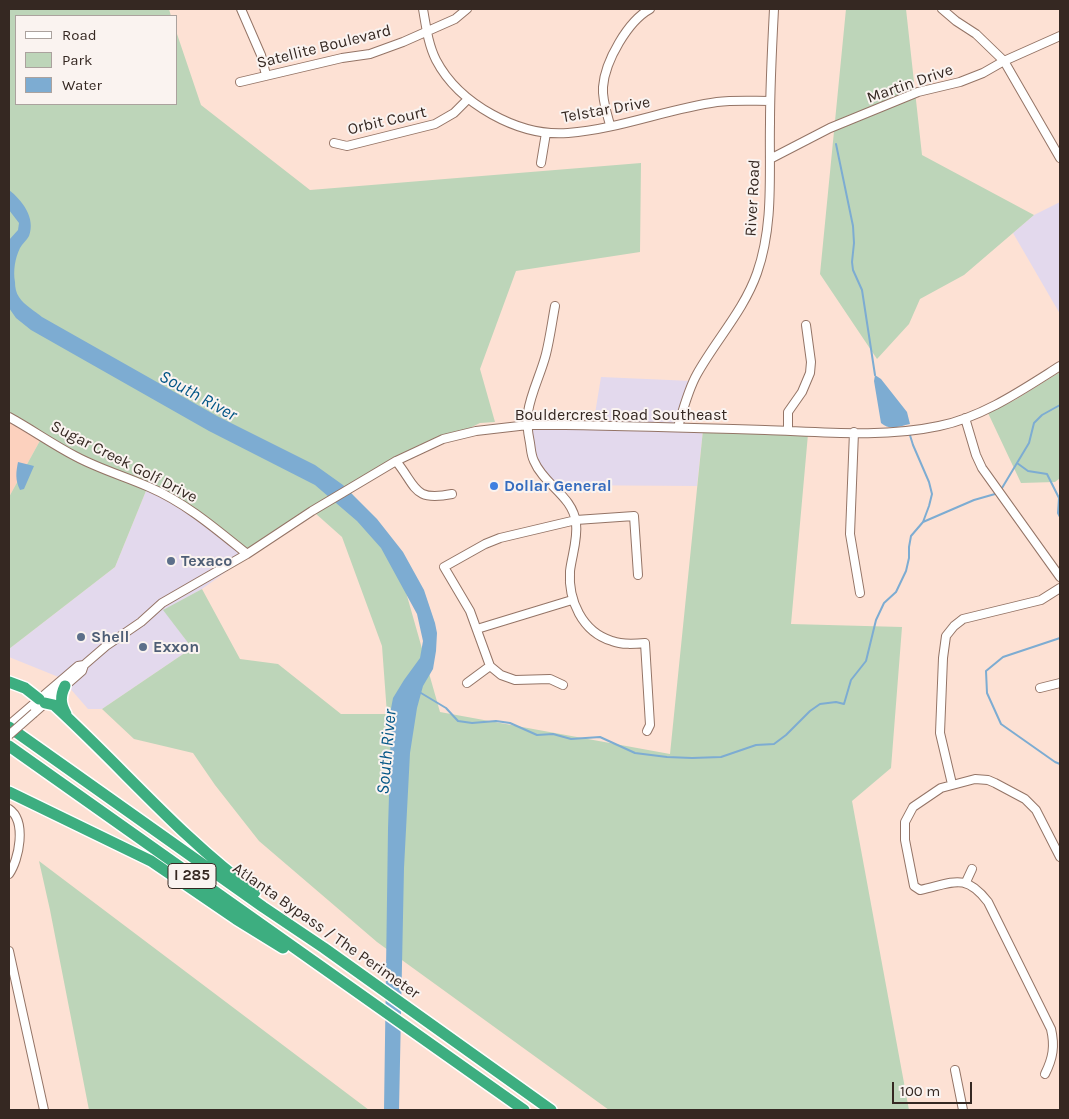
<!DOCTYPE html>
<style>
body{margin:0}
#map{position:relative;width:1069px;height:1119px;overflow:hidden;background:#fde1d4;font-family:Karla,sans-serif}
canvas{display:block}
.frame{position:absolute;inset:0;border:10px solid #352822;pointer-events:none}
.legend{position:absolute;left:15px;top:15px;width:162px;height:90px;box-sizing:border-box;background:#faf3f0;border:1px solid #aba29e;margin:0;padding:6px 9px;list-style:none;font-size:15px;color:#352822}
.legend li{display:flex;align-items:center;gap:10px;height:25px}
.legend b{width:25px;border:1px solid #aba29e}
.scale{position:absolute;left:892px;top:1082px;width:80px;height:22px;box-sizing:border-box;border:2px solid #352822;border-top:0;padding-left:6px;font-size:15px;line-height:18px;white-space:nowrap;color:#352822;-webkit-text-stroke:4px #faf3f0;paint-order:stroke}
</style>
<div id="map">
<canvas width="1069" height="1119"></canvas>
<div class="frame"></div>
<ul class="legend">
<li><b style="height:6px;background:#fff"></b>Road</li>
<li><b style="height:14px;background:#bdd5b9"></b>Park</li>
<li><b style="height:14px;background:#7dacd2"></b>Water</li>
</ul>
<div class="scale">100 m</div>
</div>
<script>
const ctx = document.querySelector('canvas').getContext('2d');
ctx.lineJoin = 'round';
function paint(path, color) { ctx.fillStyle = color; ctx.fill(path, 'evenodd'); }
function stroke(path, color, width, dash) { ctx.strokeStyle = color; ctx.lineWidth = width; ctx.lineCap = dash ? 'butt' : 'round'; ctx.setLineDash(dash || []); ctx.stroke(path); }
function write(font, color, halo, rows, align = 'center') {
  ctx.font = font + ' Karla,sans-serif'; ctx.lineWidth = 4; ctx.setLineDash([]); ctx.textBaseline = 'middle'; ctx.strokeStyle = halo; ctx.fillStyle = color; for (const [text, x, y, turn = 0] of rows) {
    ctx.save(); ctx.translate(x, y); ctx.rotate((+turn || 0) * Math.PI / 180); ctx.textAlign = isNaN(turn) ? turn : align; if (halo) ctx.strokeText(text, 0, 0); ctx.fillText(text, 0, 0); ctx.restore();
  }
}
paint(new Path2D(`
 M1060,202V314L1013,233L1034,215Z
 M601,377L692,381L680,429L703,430L697,486L551,485L534,463L527,427L593,426Z
 M150,481L252,553L202,589L164,610L192,648L102,709H88L61,678L9,657V649L115,567Z`), '#e3d9ed');
paint(new Path2D(`
 M9,419L42,437L9,497Z`), '#fcd1be');
paint(new Path2D(`
 M9,9H169L171,16H16V104H176V31L201,105L310,190L641,163L640,252L516,271L480,369L495,422L480,423L347,488L392,543L440,712L670,754L703,430L808,434L791,624L902,627L891,768L852,801L909,1110H609L377,942L259,841L215,785L193,753L134,739L102,709L192,648L163,610L202,589L240,659L278,664L341,714H387L382,646L342,537L315,513L252,553L150,481L115,567L9,649V497L42,437L9,419Z
 M846,9H906L922,155L1034,215L964,275L920,299L909,324L877,359L820,274Z
 M1060,372V478L1055,482L1021,483L988,413L1015,400Z
 M39,861L369,1110H89L50,910Z`), '#bdd5b9');
paint(new Path2D(`
 M9,190C22,200 36,218 29,236C27,240 22,244 20,248C15,258 13,271 15,282C15,287 16,293 19,297C24,305 35,311 42,317L217,416L315,465L343,485L377,519L403,552L424,590L435,623L437,633L436,651L433,669L423,686L417,708L410,753L404,868L399,1110H384L388,829L391,728L390,714L393,698L404,680L420,658L423,641L417,614L381,548L357,521L315,485L209,431L31,330L16,318L9,308V240L18,230L19,223L9,210Z
 M875,375L881,379L907,412L910,424C900,426 890,431 881,423L874,381Z
 M18,462L34,466L24,489L20,490C15,480 16,472 18,462Z`), '#7dacd2');
stroke(new Path2D(`
 M836,144L853,226L854,243L852,262L853,270L862,290L875,375
 M1017,463L1028,471L1047,474L1059,498L1058,513L1060,517
 M1002,488L1029,443L1034,423L1042,415L1060,405
 M923,522L974,500L995,494
 M1060,638L1003,657L986,671L987,693L1001,724L1055,762L1060,764
 M421,693L446,708L458,721L472,723L496,721L510,723L537,735L553,734L571,739L600,737L635,753L667,757L692,758L721,757L756,745L774,744L786,735L810,711L820,704L836,702L844,704L851,680L866,661L876,620L884,603L896,592L906,571L909,558V547L911,536L923,522L929,506L932,494L929,482L913,445L909,432`), '#7dacd2', 2);
const minor = new Path2D(`
 M241,9L261,55L266,75
 M423,9C426,26 428,44 436,60C459,104 519,137 568,133C619,129 667,109 717,102C734,100 752,101 770,101
 M942,9L956,21L976,34L1004,61L1060,158
 M240,82L342,58L370,54L403,42L455,19L467,9
 M610,125C607,113 602,100 603,87C605,61 628,21 650,9
 M334,143L347,146L435,124L454,113L468,99
 M770,159L830,128L918,92L960,82L983,73L1004,61L1060,36
 M541,163L546,133
 M555,306C552,322 550,338 546,354C541,374 531,392 528,412C526,422 528,433 530,443C531,449 531,455 534,461C544,485 573,496 576,523C578,539 572,555 570,571C568,600 582,632 612,641C622,645 634,644 645,643L650,725L647,731
 M9,417C31,429 52,444 75,456C99,469 124,476 149,487C186,503 216,529 247,554
 M965,418L976,455L982,468L1060,577
 M678,427C683,410 688,390 697,374C716,340 744,310 757,273C774,225 769,173 770,123C770,85 772,47 774,9
 M788,431V412L802,392L810,373L811,362L806,325
 M854,432L850,534L860,593
 M396,461C417,487 413,502 452,494
 M477,629L572,600
 M467,683L490,666
 M563,685L550,679L515,680L501,675L490,666L470,611L444,567L485,544L500,538L576,520L634,516L638,575
 M1040,688L1060,683
 M34,713L82,671L84,665
 M9,725L78,666L84,665L106,646L141,622L162,603L247,554L312,511L396,461L443,439L476,431L528,425H565C632,426 699,428 765,430C822,432 883,438 939,426C983,417 1022,390 1060,366
 M952,784L940,733L943,658L946,636L954,626L963,619L1041,600L1060,588
 M9,809C27,821 19,860 9,874
 M966,882L972,869
 M9,951L44,1110
 M955,1070L963,1110
 M1045,1074C1053,1058 1055,1046 1051,1029L988,902C965,872 953,883 920,890L914,886L905,840V822L913,807L941,788L975,779L988,780L995,783L1025,799L1036,810L1060,857`);
const highway = new Path2D(`
 M9,682L25,688L39,699
 M65,686C60,696 60,704 66,714
 M45,703L54,705C122,767 181,838 255,892
 M9,727L263,907L324,948L551,1110
 M9,746L524,1110
 M9,792L151,861L236,919L283,948`);
stroke(minor, '#947466', 10);
stroke(highway, '#fff', 14);
stroke(minor, '#fff', 8);
stroke(highway, '#3dae80', 11);
const minorBridge = new Path2D(`
 M9,735L34,713`);
stroke(minorBridge, '#947466', 10, []);
stroke(minorBridge, '#fff', 8);
for (const [x, y, r, color] of [
 [494,486,5,"#3f7fe0"],
 [171,561,5,"#5c6f8a"],
 [81,637,5,"#5c6f8a"],
 [143,647,5,"#5c6f8a"]
]) { const dot = new Path2D(); dot.arc(x, y, r, 0, 2 * Math.PI); ctx.fillStyle = color; ctx.fill(dot); stroke(dot, '#faf3f0', 2); }
for (const [x, y, w] of [
 [192,876,48]
]) { const box = new Path2D(); box.roundRect(x - w / 2, y - 12.5, w, 25, 4); ctx.fillStyle = '#faf3f0'; ctx.fill(box); stroke(box, '#352822', 1); }
write('bold 15px', '#352822', null, [
 ["I 285",192,876]
]);
write('16px', '#352822', '#faf3f0', [
 ["Satellite Boulevard",324,47,-14],
 ["Martin Drive",910,84,-19],
 ["Telstar Drive",606,110,-10],
 ["Orbit Court",387,121,-13],
 ["River Road",753,198,-87],
 ["Bouldercrest Road Southeast",621,415],
 ["Sugar Creek Golf Drive",124,462,27],
 ["Atlanta Bypass / The Perimeter",326,931,35]
]);
write('bold 16px', '#366cbe', '#faf3f0', [
 ["Dollar General",504,486]
], 'left');
write('bold 16px', '#4e5e75', '#faf3f0', [
 ["Texaco",181,561],
 ["Shell",91,637],
 ["Exxon",153,647]
], 'left');
write('italic 18px', '#045787', '#faf3f0', [
 ["South River",198,396,29],
 ["South River",387,752,-85]
]);
</script>
